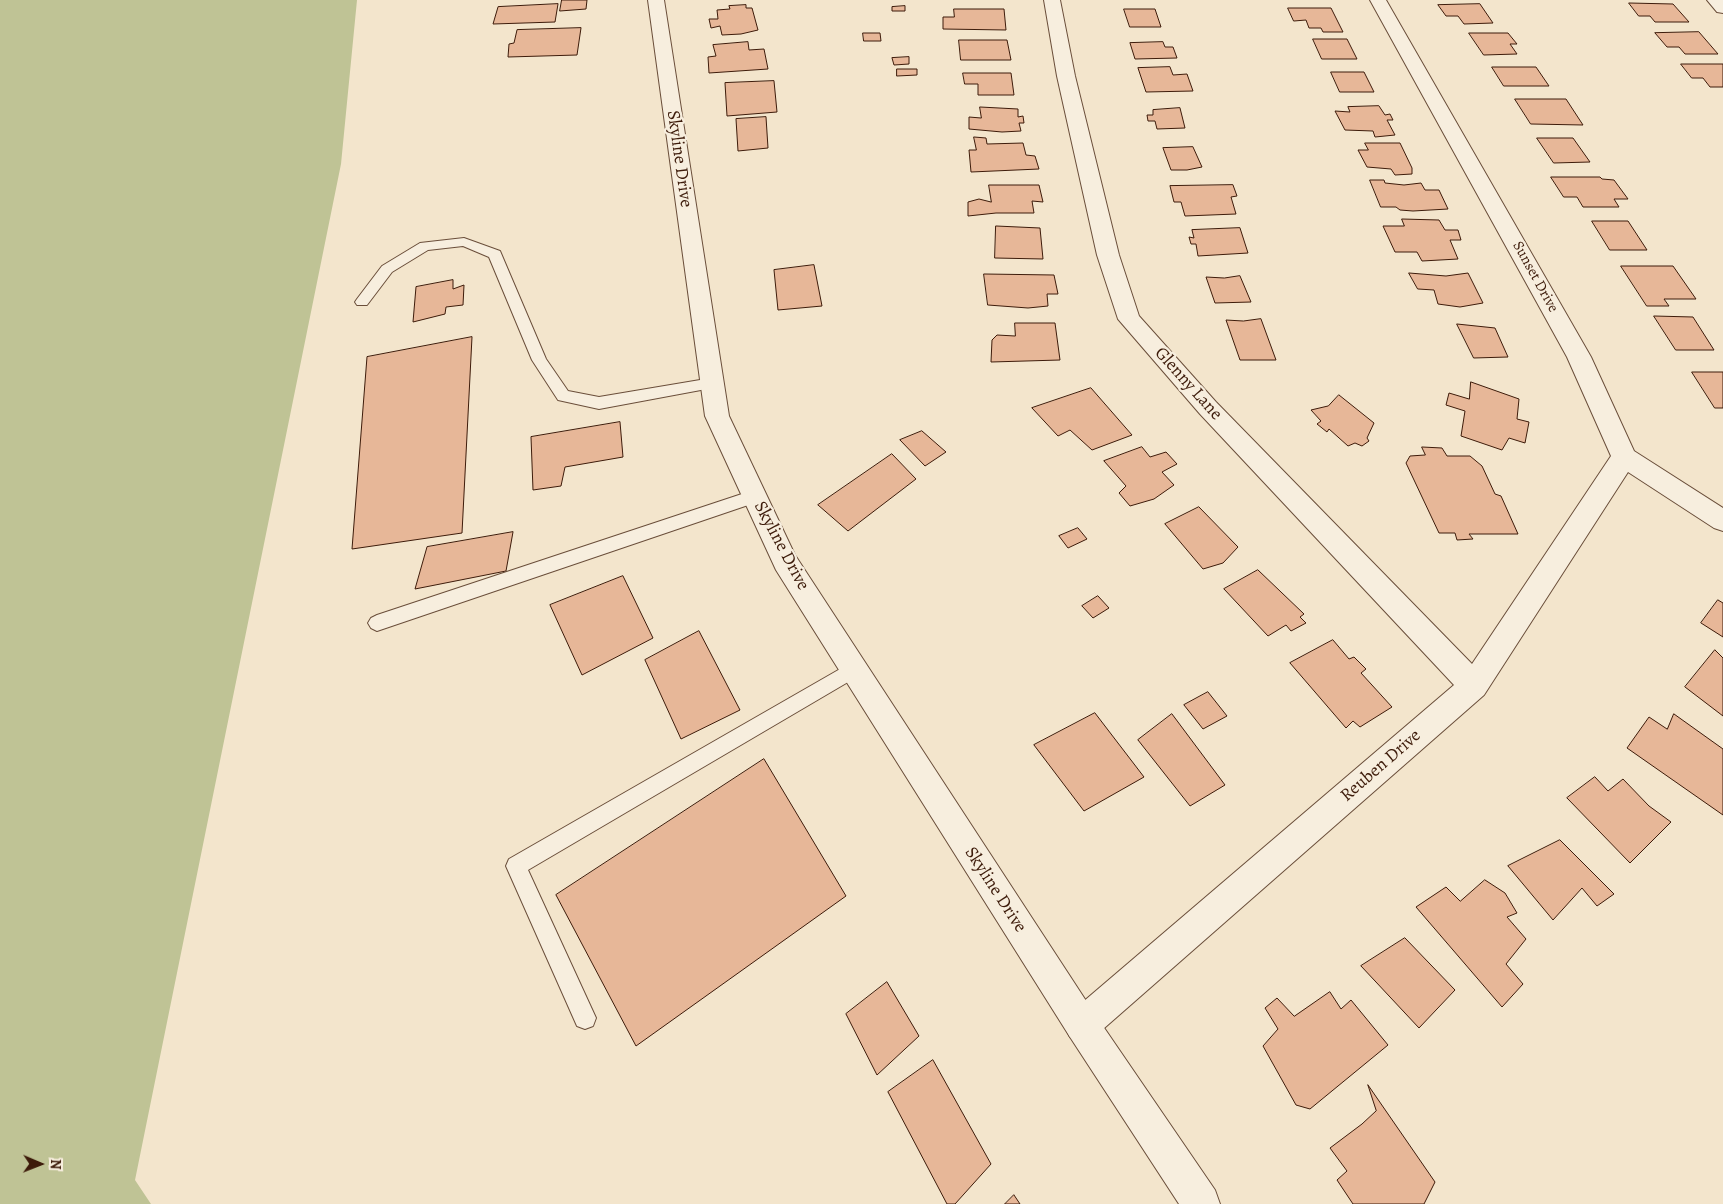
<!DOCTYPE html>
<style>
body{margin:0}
#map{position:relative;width:1723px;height:1204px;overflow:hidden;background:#f3e5cc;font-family:Alegreya,serif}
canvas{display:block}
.north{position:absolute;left:15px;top:1139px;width:50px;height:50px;-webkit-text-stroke:4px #f7eede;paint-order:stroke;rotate:91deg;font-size:14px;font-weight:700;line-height:20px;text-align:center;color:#3d1b0a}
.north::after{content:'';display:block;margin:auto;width:18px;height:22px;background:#3d1b0a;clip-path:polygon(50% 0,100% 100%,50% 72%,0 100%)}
</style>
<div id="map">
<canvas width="1723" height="1204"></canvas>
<div class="north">N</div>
</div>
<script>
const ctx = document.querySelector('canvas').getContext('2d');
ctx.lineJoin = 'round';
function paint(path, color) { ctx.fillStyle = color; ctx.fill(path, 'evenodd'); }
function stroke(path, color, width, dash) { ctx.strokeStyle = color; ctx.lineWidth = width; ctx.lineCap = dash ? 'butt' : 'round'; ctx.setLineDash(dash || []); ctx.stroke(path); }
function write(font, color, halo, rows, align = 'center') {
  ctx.font = font + ' Alegreya,serif'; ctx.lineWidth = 4.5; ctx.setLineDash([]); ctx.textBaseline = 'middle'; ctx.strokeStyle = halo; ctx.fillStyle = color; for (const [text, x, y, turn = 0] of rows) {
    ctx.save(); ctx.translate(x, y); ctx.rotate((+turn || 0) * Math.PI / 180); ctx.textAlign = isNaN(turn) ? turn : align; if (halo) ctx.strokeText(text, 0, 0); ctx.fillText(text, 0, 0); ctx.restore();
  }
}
paint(new Path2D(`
 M0,0H357L341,164L135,1180L151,1204H0Z`), '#bfc395');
const building = new Path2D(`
 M562,0H587L586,9L560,11Z
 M1629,3L1673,4L1689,22H1655L1650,16H1639Z
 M558,4L555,22L493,24L498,7Z
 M1480,4L1493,23L1464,24L1458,16H1446L1438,5Z
 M746,5V8H752L758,30L741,34L722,35L720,26L711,28L709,19H718L717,10L730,9L729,6Z
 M905,6V11H892V7Z
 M1288,8H1331L1343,32H1323L1321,28H1309L1306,20L1294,21Z
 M954,9H1004L1006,30L943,29V17H954Z
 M1124,9H1155L1161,27H1130Z
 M581,28L577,55L508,57L509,44L514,43L517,30Z
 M1699,32L1718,54H1685L1679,47H1667L1655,33Z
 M863,33H880L881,41H864Z
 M1469,33H1508L1517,44H1510L1517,54L1484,55Z
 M1313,39H1347L1357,59H1322Z
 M959,40H1007L1011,60H961Z
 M748,42L749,50L764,49L768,69L709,73L708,57L716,56L713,45Z
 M1163,42L1165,47H1173L1177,58L1135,59L1130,43Z
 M909,57V64L894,65L892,58Z
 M1681,64H1723V87H1710L1703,78H1692Z
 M1170,67L1173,75L1187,74L1193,91L1146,92L1138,68Z
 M1492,67H1536L1549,86H1504Z
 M897,69H917V75L897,76Z
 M1331,72H1364L1374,92H1340Z
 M963,73H1011L1014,95H978V84H965Z
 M774,81L777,112L727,116L725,83Z
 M1515,99H1566L1583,125L1531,124Z
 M1379,106L1385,115L1390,114L1393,120H1387L1395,135L1375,137L1373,131L1345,130L1335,111L1350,112L1348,107Z
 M980,107L1018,109V117L1023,116L1024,123H1019L1021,131L1002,132L969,129V117L981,118Z
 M1180,108L1185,128L1157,129L1155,121H1148L1147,115H1153V110Z
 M766,117L768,148L738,151L736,119Z
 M974,137L986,138L987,144L1023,143L1026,155L1035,156L1039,169L971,172L969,150H976Z
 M1537,138H1573L1590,162L1554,163Z
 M1365,143H1400L1412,168V174L1395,175L1391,169L1367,167L1358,150H1368Z
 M1193,147L1202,167L1187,170H1171L1163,148Z
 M1551,177H1600L1602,179L1614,180L1628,199H1614L1619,207H1583L1577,197H1564Z
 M1370,180H1384L1385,183L1404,185L1421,183L1425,190H1439L1448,209L1413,211L1400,210L1396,207H1381Z
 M989,185H1039L1043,202L1032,201L1034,213H996L968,216V202L979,199L991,202Z
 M1233,185L1237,196L1231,197L1236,214L1185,216L1181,202H1174L1170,186Z
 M1402,219L1439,220L1445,230H1458L1461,240H1450L1458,259L1422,261L1417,252H1395L1383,226H1404Z
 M1592,221H1628L1647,250H1610Z
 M996,226L1040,228L1043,259L995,258Z
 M1240,228L1248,253L1198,256L1196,244H1191L1189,237L1194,238L1192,230Z
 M814,265L822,306L778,310L774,270Z
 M1621,266H1673L1696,299H1664L1669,306H1647Z
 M1409,273L1446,276L1468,273L1483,303L1460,307L1438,304L1434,290L1418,289Z
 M984,274L1054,275L1058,294H1047L1048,306L1028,308L988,305Z
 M1240,276L1251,302L1215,303L1206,277L1224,278Z
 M453,280V289L464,285L463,305L446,307L445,314L413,322L416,287Z
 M1654,316L1693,317L1714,350H1676Z
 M1261,319L1276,360H1240L1226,320L1243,321Z
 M1015,323H1055L1060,360L991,362L992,340L997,335L1015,336Z
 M1457,324L1495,328L1508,357L1474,358Z
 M472,337L462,533L352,549L367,357Z
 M1692,372H1723V408H1715Z
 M1471,382L1519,399L1517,419L1529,422L1525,443L1509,438L1502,450L1461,436L1465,411L1446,405L1449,393L1469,399Z
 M1091,388L1132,435L1092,450L1070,430L1058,436L1032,408Z
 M1339,395L1374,423L1367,438L1369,441L1362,446L1355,443L1348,446L1329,429L1327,432L1317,424L1321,421L1311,410L1328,406Z
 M620,422L623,457L565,467L561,486L533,490L531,437Z
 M922,431L946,452L925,466L900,440Z
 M1142,447L1150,457L1166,452L1177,464L1162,472L1174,485L1154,499L1130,506L1119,493L1126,486L1104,461Z
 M1422,447L1442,448L1447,456H1470L1482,466L1495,494L1501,496L1518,534H1469L1473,539L1457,540L1455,533H1439L1406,463L1410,456L1425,455Z
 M892,454L916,479L848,531L818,505Z
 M1199,507L1238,547L1223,563L1203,569L1165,524Z
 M1078,528L1087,539L1068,548L1059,536Z
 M513,532L506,571L415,589L427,547Z
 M1258,570L1304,614L1300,617L1306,623L1291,631L1286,625L1268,636L1224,589Z
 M623,576L653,638L582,675L550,605Z
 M1098,596L1109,608L1093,618L1082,606Z
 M1718,600L1723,603V637L1701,623Z
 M699,631L740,710L681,739L645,660Z
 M1333,640L1349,659L1354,657L1366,669L1361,673L1392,707L1360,727L1353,721L1346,728L1290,663Z
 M1715,650L1723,658V716L1685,687Z
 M1208,692L1227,716L1203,729L1184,705Z
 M1095,713L1144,777L1084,811L1034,745Z
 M1172,714L1225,785L1190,806L1138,740Z
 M1674,714L1723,749V815L1627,748L1649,717L1667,729Z
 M764,759L846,896L636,1046L556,895Z
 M1595,777L1608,791L1623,779L1649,806L1671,822L1630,863L1567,798Z
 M1560,840L1614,894L1597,906L1582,888L1553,920L1508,866Z
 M1485,880L1505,893L1517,913L1507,917L1526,939L1506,964L1523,984L1502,1007L1416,907L1446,887L1460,901Z
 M1405,938L1455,990L1419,1028L1361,966Z
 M887,982L919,1036L877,1075L846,1014Z
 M1330,992L1341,1009L1351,1000L1388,1045L1310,1109L1296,1105L1263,1046L1278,1029L1265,1008L1277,998L1294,1016Z
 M933,1060L991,1164L955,1204H947L888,1092Z
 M1368,1085L1435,1182L1424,1204H1353L1337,1180L1347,1171L1330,1148L1362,1124L1376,1111Z
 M1014,1195L1020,1204H1005Z`);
paint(building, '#e7b798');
stroke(building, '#3d1b0a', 1);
const service = new Path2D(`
 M464,238L500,251L546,359L568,391L599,397L712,378L717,379L719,383L717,387L599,409L558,400L532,360L489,257L463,246L428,250L392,272L367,305H357L355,302L357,299L382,266L420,243Z
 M754,490L760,491L762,496L760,501L377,631L371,628L368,623L371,618L377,615Z
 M854,661L860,663L863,669L860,675L528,870L596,1018L593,1026L585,1029L577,1026L506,866L509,859Z`);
const minor = new Path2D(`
 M1044,0H1060L1075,76L1119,255L1139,316L1216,402L1472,664L1611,456L1567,357L1370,0H1386L1591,357L1634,451L1723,508V531L1714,528L1628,472L1484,695L1094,1037L1082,1043L1070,1037L1064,1025L1070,1013L1454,685L1200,414L1118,319L1097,255L1057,76Z
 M1707,0H1723V13L1717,12Z`);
const tertiary = new Path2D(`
 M648,0H664L729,416L795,555L1094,1013L1215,1190L1220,1204H1179L1070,1037L776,570L705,416Z`);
stroke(service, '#6a4e3a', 2);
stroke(minor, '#6a4e3a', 2);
stroke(tertiary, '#6a4e3a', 2);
paint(service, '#f7eede');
paint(minor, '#f7eede');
paint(tertiary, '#f7eede');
write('15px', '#3d1b0a', '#f7eede', [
 ["Sunset Drive",1535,277,61]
]);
write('18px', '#3d1b0a', '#f7eede', [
 ["Skyline Drive",679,159,82],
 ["Glenny Lane",1188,384,48],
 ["Skyline Drive",781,546,62],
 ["Reuben Drive",1381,766,-41],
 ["Skyline Drive",995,890,57]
]);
</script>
